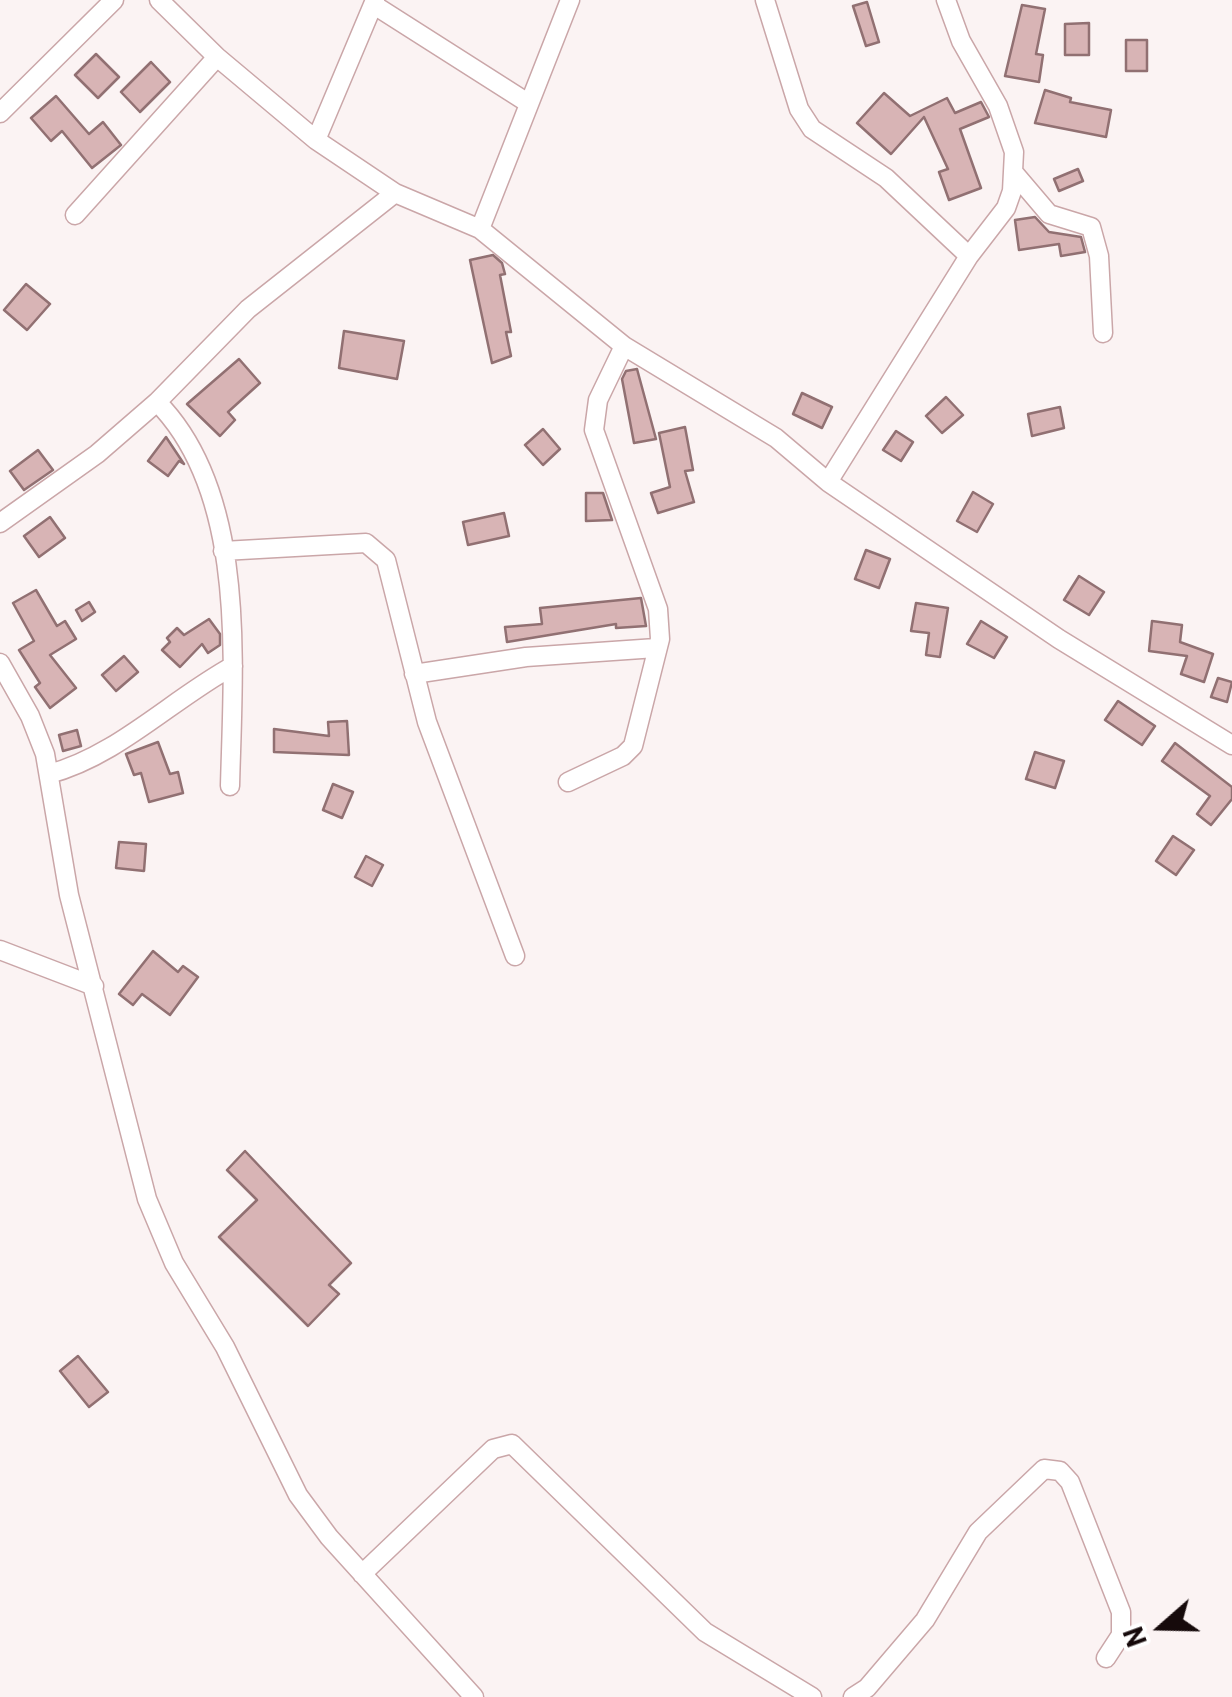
<!DOCTYPE html>
<style>
body{margin:0}
#map{position:relative;width:1232px;height:1697px;overflow:hidden;background:#fbf3f3;font-family:Barlow,sans-serif}
canvas{display:block}
.north{position:absolute;left:1112px;top:1577px;width:100px;height:100px;-webkit-text-stroke:8px #fff;paint-order:stroke;rotate:250deg;font-size:28px;font-weight:700;line-height:40px;text-align:center;color:#160a0b}
.north::after{content:'';display:block;margin:auto;width:35px;height:45px;background:#160a0b;clip-path:polygon(50% 0,100% 100%,50% 72%,0 100%)}
</style>
<div id="map">
<canvas width="1232" height="1697"></canvas>
<div class="north">N</div>
</div>
<script>
const ctx = document.querySelector('canvas').getContext('2d');
ctx.lineJoin = 'round';
function paint(path, color) { ctx.fillStyle = color; ctx.fill(path, 'evenodd'); }
function stroke(path, color, width, dash) { ctx.strokeStyle = color; ctx.lineWidth = width; ctx.lineCap = dash ? 'butt' : 'round'; ctx.setLineDash(dash || []); ctx.stroke(path); }
const building = new Path2D(`
 M867,2L879,42L866,46L853,6Z
 M1022,5L1045,9L1036,54L1043,55L1039,82L1005,76Z
 M1089,23V55H1065V24Z
 M1126,40H1147V71H1126Z
 M96,54L119,77L98,98L75,75Z
 M151,62L170,82L140,112L121,92Z
 M1045,90L1071,98L1070,102L1111,110L1106,137L1035,123Z
 M884,93L910,116L947,98L955,113L981,102L989,117L960,129L981,188L949,200L939,172L948,169L924,117L891,154L857,123Z
 M56,96L89,134L103,122L121,145L92,168L62,131L51,141L31,118Z
 M1078,169L1083,181L1059,191L1054,179Z
 M1035,217L1049,232L1081,237L1085,252L1061,256L1059,244L1019,250L1015,220Z
 M493,255L502,263L505,274L500,275L511,332H506L511,356L492,363L470,260Z
 M26,284L50,304L27,330L4,310Z
 M344,331L404,341L397,379L339,368Z
 M239,359L260,383L228,412L235,420L220,436L187,404Z
 M637,369L656,439L634,443L622,379L626,371Z
 M802,393L832,407L822,428L793,414Z
 M946,397L963,415L942,433L926,416Z
 M1060,407L1064,428L1032,436L1028,414Z
 M685,427L693,470L685,471L694,502L658,513L651,493L670,487L659,433Z
 M543,429L560,449L543,465L525,445Z
 M896,431L913,442L901,461L883,450Z
 M166,437L184,464L179,461L168,476L148,461Z
 M38,450L53,470L24,490L10,471Z
 M973,492L993,504L977,532L957,521Z
 M586,493H603L612,520L586,521Z
 M504,513L509,536L468,545L463,522Z
 M50,517L65,538L39,557L24,536Z
 M866,550L890,559L879,588L855,579Z
 M1079,576L1104,592L1089,615L1064,600Z
 M36,590L57,626L65,621L76,639L50,655L76,688L50,708L35,687L40,683L19,650L34,641L13,603Z
 M641,598L646,626L616,628V624L507,642L505,627L542,624L540,608Z
 M89,602L95,612L82,621L76,610Z
 M916,603L948,608L940,657L926,655L929,633L911,631Z
 M209,619L220,634V645L208,653L202,644L180,667L162,650L170,642L167,638L177,628L184,635Z
 M981,621L1007,637L994,658L967,644Z
 M1152,621L1182,625L1180,642L1213,654L1204,682L1181,674L1187,656L1149,651Z
 M124,656L138,672L116,691L102,675Z
 M1218,678L1232,682L1227,702L1211,697Z
 M1118,701L1155,726L1142,745L1105,720Z
 M347,721L349,755L274,752V729L329,736L328,722Z
 M77,730L81,746L63,751L59,735Z
 M158,742L170,774L178,772L183,793L149,802L141,773L134,775L126,754Z
 M1175,743L1232,787V799L1211,825L1197,814L1210,796L1162,761Z
 M1035,752L1064,761L1055,788L1026,779Z
 M333,784L353,792L342,818L323,810Z
 M1173,836L1194,850L1176,875L1156,861Z
 M119,842L146,844L144,871L116,868Z
 M366,856L383,865L372,886L355,877Z
 M153,951L178,972L183,966L198,977L170,1015L142,994L133,1005L119,994Z
 M245,1151L351,1263L329,1285L339,1294L308,1326L219,1237L257,1200L227,1170Z
 M78,1356L108,1392L89,1407L60,1371Z`);
paint(building, '#d8b4b5');
stroke(building, '#917072', 2.5);
const minor = new Path2D(`
 M159,0L217,57L316,140L395,193L480,229L624,346L776,438L828,482L1059,639L1232,745
 M765,0L799,109L812,129L886,178L969,256
 M374,5L528,103
 M0,113L114,0
 M316,140L375,0
 M1015,174L1049,214L1091,227L1099,256L1103,333
 M75,215L217,57
 M480,229L570,0
 M157,402C248,494 233,665 230,786
 M828,482L969,256L1006,208L1012,191L1014,152L998,106L961,41L946,0
 M0,523L97,454L157,402L248,309L395,193
 M223,551L366,543L386,560L427,722L515,956
 M0,663L30,716L45,754L69,895L147,1199L174,1263L225,1347L298,1495L329,1537L474,1697
 M414,674L526,657L656,648
 M49,774C117,756 171,700 233,666
 M568,782L623,756L633,746L660,639L658,609L594,430L598,400L624,346
 M0,950L94,986
 M362,1574L493,1449L512,1444L705,1632L812,1697
 M853,1697L867,1688L925,1620L978,1532L1044,1469L1060,1471L1070,1482L1121,1612V1635L1106,1658`);
stroke(minor, '#caa6a8', 21);
stroke(minor, '#fff', 18);
</script>
